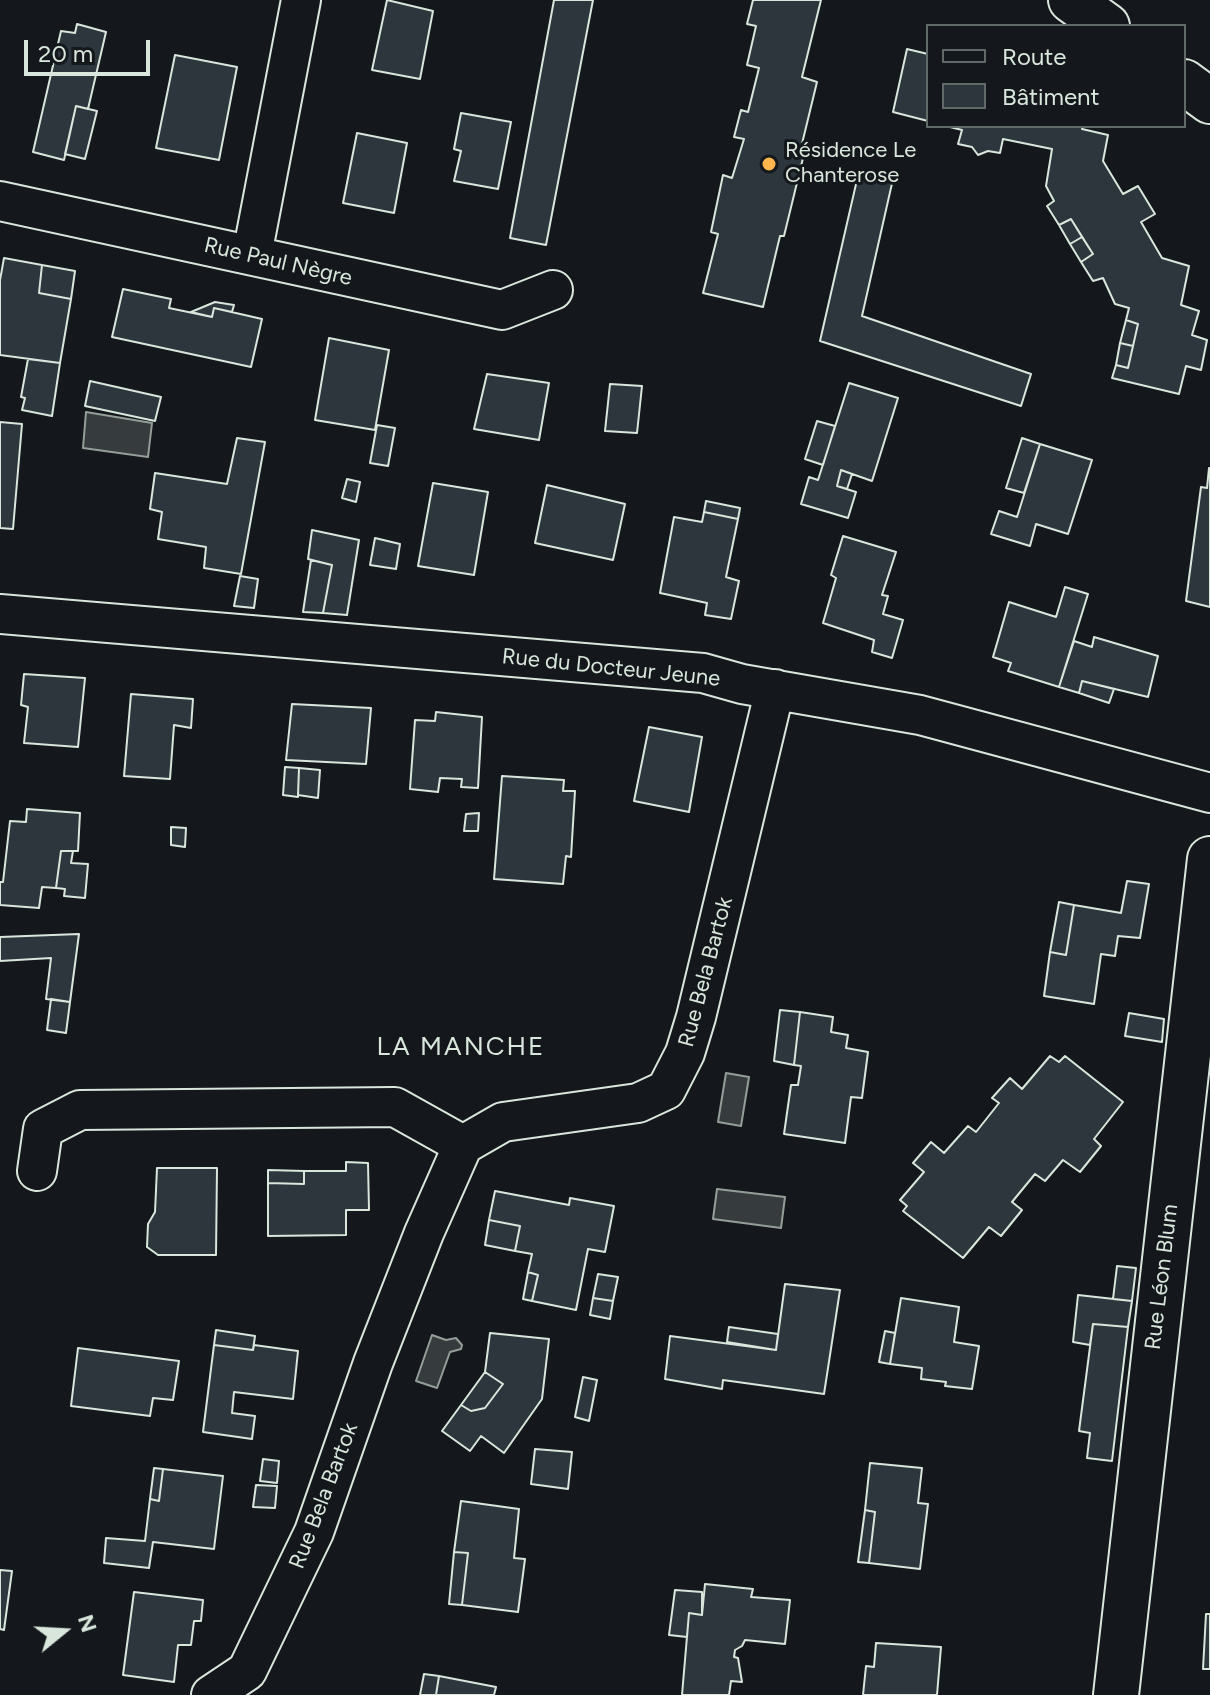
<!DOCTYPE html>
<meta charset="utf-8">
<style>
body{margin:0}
#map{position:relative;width:1210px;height:1695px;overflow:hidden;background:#14181c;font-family:Figtree,sans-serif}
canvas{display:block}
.legend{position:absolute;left:926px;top:24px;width:260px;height:104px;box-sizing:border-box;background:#14181c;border:2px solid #626a69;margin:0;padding:10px 14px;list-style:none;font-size:24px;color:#d8e6dc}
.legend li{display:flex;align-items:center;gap:16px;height:40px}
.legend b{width:40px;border:2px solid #626a69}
.north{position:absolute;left:24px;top:1591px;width:80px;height:80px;-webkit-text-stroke:6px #14181c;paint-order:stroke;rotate:72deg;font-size:22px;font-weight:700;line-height:32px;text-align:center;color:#d8e6dc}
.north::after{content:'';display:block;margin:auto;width:28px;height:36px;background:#d8e6dc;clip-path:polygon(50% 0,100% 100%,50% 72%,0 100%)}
.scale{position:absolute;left:24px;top:40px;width:126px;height:36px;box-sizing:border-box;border:4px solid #d8e6dc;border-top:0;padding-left:10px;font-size:24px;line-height:28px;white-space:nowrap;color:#d8e6dc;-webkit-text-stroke:6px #14181c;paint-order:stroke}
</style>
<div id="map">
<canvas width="1210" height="1695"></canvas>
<ul class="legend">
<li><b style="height:10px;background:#14181c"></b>Route</li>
<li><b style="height:22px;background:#2c363c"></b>Bâtiment</li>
</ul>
<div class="north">N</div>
<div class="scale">20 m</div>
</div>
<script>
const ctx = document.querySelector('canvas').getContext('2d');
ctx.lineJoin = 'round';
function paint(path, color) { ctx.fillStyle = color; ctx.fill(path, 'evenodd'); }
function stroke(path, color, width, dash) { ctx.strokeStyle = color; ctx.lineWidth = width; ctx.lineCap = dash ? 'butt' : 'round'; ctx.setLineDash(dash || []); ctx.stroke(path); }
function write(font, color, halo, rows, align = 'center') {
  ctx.font = font + ' Figtree,sans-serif'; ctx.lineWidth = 6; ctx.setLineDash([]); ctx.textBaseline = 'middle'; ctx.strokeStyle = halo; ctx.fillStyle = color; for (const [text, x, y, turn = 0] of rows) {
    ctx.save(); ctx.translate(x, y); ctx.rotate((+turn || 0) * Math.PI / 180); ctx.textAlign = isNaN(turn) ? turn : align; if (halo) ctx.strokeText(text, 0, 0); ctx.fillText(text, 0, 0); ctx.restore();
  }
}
const water = new Path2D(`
 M86,412L152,423L148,457L83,448Z
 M726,1073L749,1077L741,1126L718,1122Z
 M717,1189L785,1197L781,1228L713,1219Z
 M432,1335L446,1340L456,1338L462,1345L461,1349L450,1352L437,1388L416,1381Z`);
paint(water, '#363b3e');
stroke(water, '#939e99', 2);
const building = new Path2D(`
 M387,0L433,11L420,79L372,70Z
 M554,0H593L546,245L510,238Z
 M753,0H821L802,77L817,82L800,152L804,154L784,236H780L763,307L703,293L718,234L711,232L723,175L732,178L744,139L734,137L741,110L748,112L759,68L747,65L756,26L747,24Z
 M77,24L106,32L88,109L76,106L64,160L33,152L61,31L75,33Z
 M907,49L928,54V121L893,112Z
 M175,55L237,67L219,160L156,148Z
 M76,106L97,111L85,159L65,154Z
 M461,113L511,122L498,189L454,181L461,151L454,149Z
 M946,126H1083L1082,129L1108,135L1103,161L1123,194L1138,186L1155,214L1141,222L1162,258L1189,266L1181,305L1199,311L1192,335L1207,340L1201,370L1186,366L1179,394L1112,378L1116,365L1128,368L1138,324L1126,320L1129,308L1115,304L1103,278L1093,281L1081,262L1093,254L1071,219L1059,225L1047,206L1054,201L1046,186L1052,149L1003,139L1000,153L988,151L978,155L972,147L958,144L962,130Z
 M357,133L407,143L394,213L343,203Z
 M859,171L893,179L862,316L1031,374L1021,406L820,341Z
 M1071,219L1082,237L1070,244L1059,225Z
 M1082,237L1093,254L1081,262L1070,244Z
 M4,258L42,265L39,293L71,299L60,363L0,355V280Z
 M42,265L75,271L71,299L39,293Z
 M123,289L171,299L169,308L212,317L214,308L262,319L251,367L112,337Z
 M215,302L234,305L232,312L214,308L212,317L191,312Z
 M1126,320L1138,324L1133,346L1120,343Z
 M329,338L389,350L375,430L315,420Z
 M1120,343L1133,346L1128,368L1116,365Z
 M28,359L60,363L52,416L22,410L25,398L21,397Z
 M487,374L549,383L539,440L474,429Z
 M90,381L161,397L155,421L85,406Z
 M849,383L898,398L872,481L841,470L837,486L856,492L848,518L801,504L809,477L818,480Z
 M610,384L642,386L637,433L605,431Z
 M817,421L835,426L823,465L805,459Z
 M0,422L22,424L13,529L0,528Z
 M377,425L395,428L388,466L370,463Z
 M237,438L265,442L241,574L204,568L206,547L158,539L162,512L150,509L155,473L227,484Z
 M1022,438L1040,444L1024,493L1006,488Z
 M1040,444L1092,460L1068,534L1036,524L1030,546L991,534L999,511L1017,517Z
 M1209,468H1210V607L1186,601L1201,487L1207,488Z
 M841,470L852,474L847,489L837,486Z
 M347,479L360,482L356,502L342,498Z
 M433,483L488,492L474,575L418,566Z
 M547,485L625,504L613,560L535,543Z
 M706,501L740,508L738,519L704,512Z
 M704,512L738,519L726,577L739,581L731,619L705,615L707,603L660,593L674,517L702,522Z
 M312,530L359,540L347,615L323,613L332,565L308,559Z
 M843,536L896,552L882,595L888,596L883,614L903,620L892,658L872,652L874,640L823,623L836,578L831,575Z
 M375,538L400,544L396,569L370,565Z
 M311,560L332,565L323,613L303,612Z
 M240,576L258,579L254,608L234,606Z
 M1065,587L1088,594L1059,687L1008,671L1011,663L993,657L1009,602L1056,617Z
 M1094,637L1158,656L1148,697L1082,681L1079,693L1059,687L1074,641L1092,647Z
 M24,674L85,678L78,747L24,743L28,707L21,705Z
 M1082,681L1114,689L1109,703L1079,693Z
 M131,694L193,699L191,728L174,725L170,779L124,776Z
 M292,704L371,708L366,764L286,760Z
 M436,712L482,717L478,788L461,787L462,779L440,778L438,792L410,789L415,720L435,721Z
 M649,727L702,737L689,812L634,801Z
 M285,767L299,768L298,797L283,795Z
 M299,768L320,770L318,798L298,795Z
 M502,776L564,780L563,791H575L571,857L566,856L563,884L494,879Z
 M27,809L80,813L78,851H61L56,888L42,887L39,908L0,905V882H3L10,821L26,822Z
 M479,813L478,831H464L466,814Z
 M171,827L186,828L185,847L171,845Z
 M61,851H73L71,863L88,864L85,898L64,896L65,889L56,888Z
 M1127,881L1149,884L1140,938L1118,936L1115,956L1101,954L1094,1004L1044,996L1050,952L1066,955L1074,905L1121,913Z
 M1059,902L1074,905L1066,955L1050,952Z
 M79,934L70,1002L46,999L51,958L0,961V937Z
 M51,999L70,1002L66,1033L47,1030Z
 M780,1010L800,1012L794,1065L774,1061Z
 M800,1012L833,1017L831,1032L848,1035L846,1048L868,1052L862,1098L851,1097L845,1143L784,1134L791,1085H798L801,1066L794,1065Z
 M1129,1013L1164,1019L1162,1042L1125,1036Z
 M1050,1056L1059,1062L1065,1056L1123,1102L1094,1139L1101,1146L1080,1172L1063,1160L1045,1181L1035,1174L1012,1202L1022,1210L1001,1236L989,1227L963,1258L903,1211L907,1206L900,1200L924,1172L913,1163L931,1142L944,1153L968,1126L976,1132L999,1103L992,1098L1010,1078L1022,1089Z
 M346,1162L368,1163L369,1210H346V1235L268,1236V1183L304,1184V1171H346Z
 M157,1168H217L216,1255H158L147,1247L148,1224L155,1212Z
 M268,1170L304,1171V1184L268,1183Z
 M495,1191L569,1205L570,1198L614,1206L605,1252L588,1249L576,1310L532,1301L538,1275L528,1272L532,1254L515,1251L520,1226L489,1220Z
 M489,1220L520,1226L515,1251L485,1245Z
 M1117,1266L1136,1268L1132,1301L1113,1299Z
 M528,1272L538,1275L532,1301L523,1299Z
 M598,1274L618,1277L613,1301L593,1298Z
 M785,1284L840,1290L824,1394L723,1380L722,1389L665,1379L670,1336L776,1350Z
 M1078,1295L1132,1301L1128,1327L1093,1324L1090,1345L1073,1342Z
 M593,1298L613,1301L610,1319L590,1315Z
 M901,1298L959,1307L954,1342L979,1346L972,1389L945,1386L946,1382L921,1379L922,1368L890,1364Z
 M1093,1324L1128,1327L1112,1461L1087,1458L1090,1433L1079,1431Z
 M729,1327L778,1334L776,1350L727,1342Z
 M216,1330L255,1336L253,1350L214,1345Z
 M885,1331L895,1333L890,1364L879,1362Z
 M490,1333L549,1339L542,1399L504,1453L481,1436L470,1451L442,1431L461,1405L471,1411L485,1408L503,1384L485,1372Z
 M214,1345L253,1350L254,1345L298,1351L293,1399L234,1392L232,1413L255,1416L252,1439L203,1432Z
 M78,1348L179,1361L173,1400L153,1398L150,1416L71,1406Z
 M485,1372L503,1384L485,1408L471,1411L461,1405Z
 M583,1377L597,1380L589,1421L575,1417Z
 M535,1449L572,1452L568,1489L531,1484Z
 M263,1459L279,1461L277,1483L260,1481Z
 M870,1463L922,1468L918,1503L928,1504L920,1569L869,1563L875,1512L865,1510Z
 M154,1468L163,1469L159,1501L150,1499Z
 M163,1469L223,1476L214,1549L153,1542L149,1568L104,1563L106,1538L145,1541L150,1499L159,1501Z
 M256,1485L277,1486L275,1508L253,1507Z
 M461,1501L519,1509L514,1558L525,1559L518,1612L462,1605L468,1553L454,1552Z
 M865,1510L875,1512L869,1563L858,1562Z
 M454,1552L468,1553L462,1605L449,1604Z
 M0,1570L12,1571L4,1630L0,1629Z
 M705,1584L753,1589L751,1597L790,1600L785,1644L745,1640L742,1646L735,1650L734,1657L738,1658L742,1682L731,1681L729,1695H682L689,1613L702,1615Z
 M675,1590L702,1592V1615L689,1613L687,1637L669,1635Z
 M134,1592L203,1600L201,1621H194L191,1645H178L174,1682L123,1675Z
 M1206,1614H1210V1669H1203Z
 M876,1643L941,1647L937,1695H863L866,1666L874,1667Z
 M424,1674L439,1676L436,1695H420Z
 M439,1676L496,1687L494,1695H436Z`);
paint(building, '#2c363c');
stroke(building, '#d8e6dc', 2);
const street = new Path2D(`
 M0,201L502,310L553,290
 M252,255L301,0
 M0,614L703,673L742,684L920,715L1210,793
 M37,1171L43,1129L80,1110L395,1107L463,1145
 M211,1695L247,1671L314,1532L373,1363L424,1233L463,1145L503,1122L638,1103L666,1090L685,1053L696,1017L775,689`);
const secondary = new Path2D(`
 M1071,0L1107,26
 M1184,82L1210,101
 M1116,1695L1210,859`);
stroke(street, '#d8e6dc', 42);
stroke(secondary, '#d8e6dc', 48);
stroke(street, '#14181c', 38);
stroke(secondary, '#14181c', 44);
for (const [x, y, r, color] of [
 [769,164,8,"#ffb74d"]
]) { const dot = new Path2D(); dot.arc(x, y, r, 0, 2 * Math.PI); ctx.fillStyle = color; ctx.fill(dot); stroke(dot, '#14181c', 3); }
write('22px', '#d8e6dc', '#14181c', [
 ["Résidence Le",785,151],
 ["Chanterose",785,176]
], 'left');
write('22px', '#d8e6dc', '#14181c', [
 ["Rue Paul Nègre",278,262,13],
 ["Rue du Docteur Jeune",611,668,6],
 ["Rue Bela Bartok",706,972,-75],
 ["Rue Léon Blum",1162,1277,-83],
 ["Rue Bela Bartok",324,1496,-69]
]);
ctx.letterSpacing = '2px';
write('26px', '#d8e6dc', '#14181c', [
 ["LA MANCHE",461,1047]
]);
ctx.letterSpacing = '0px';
</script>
